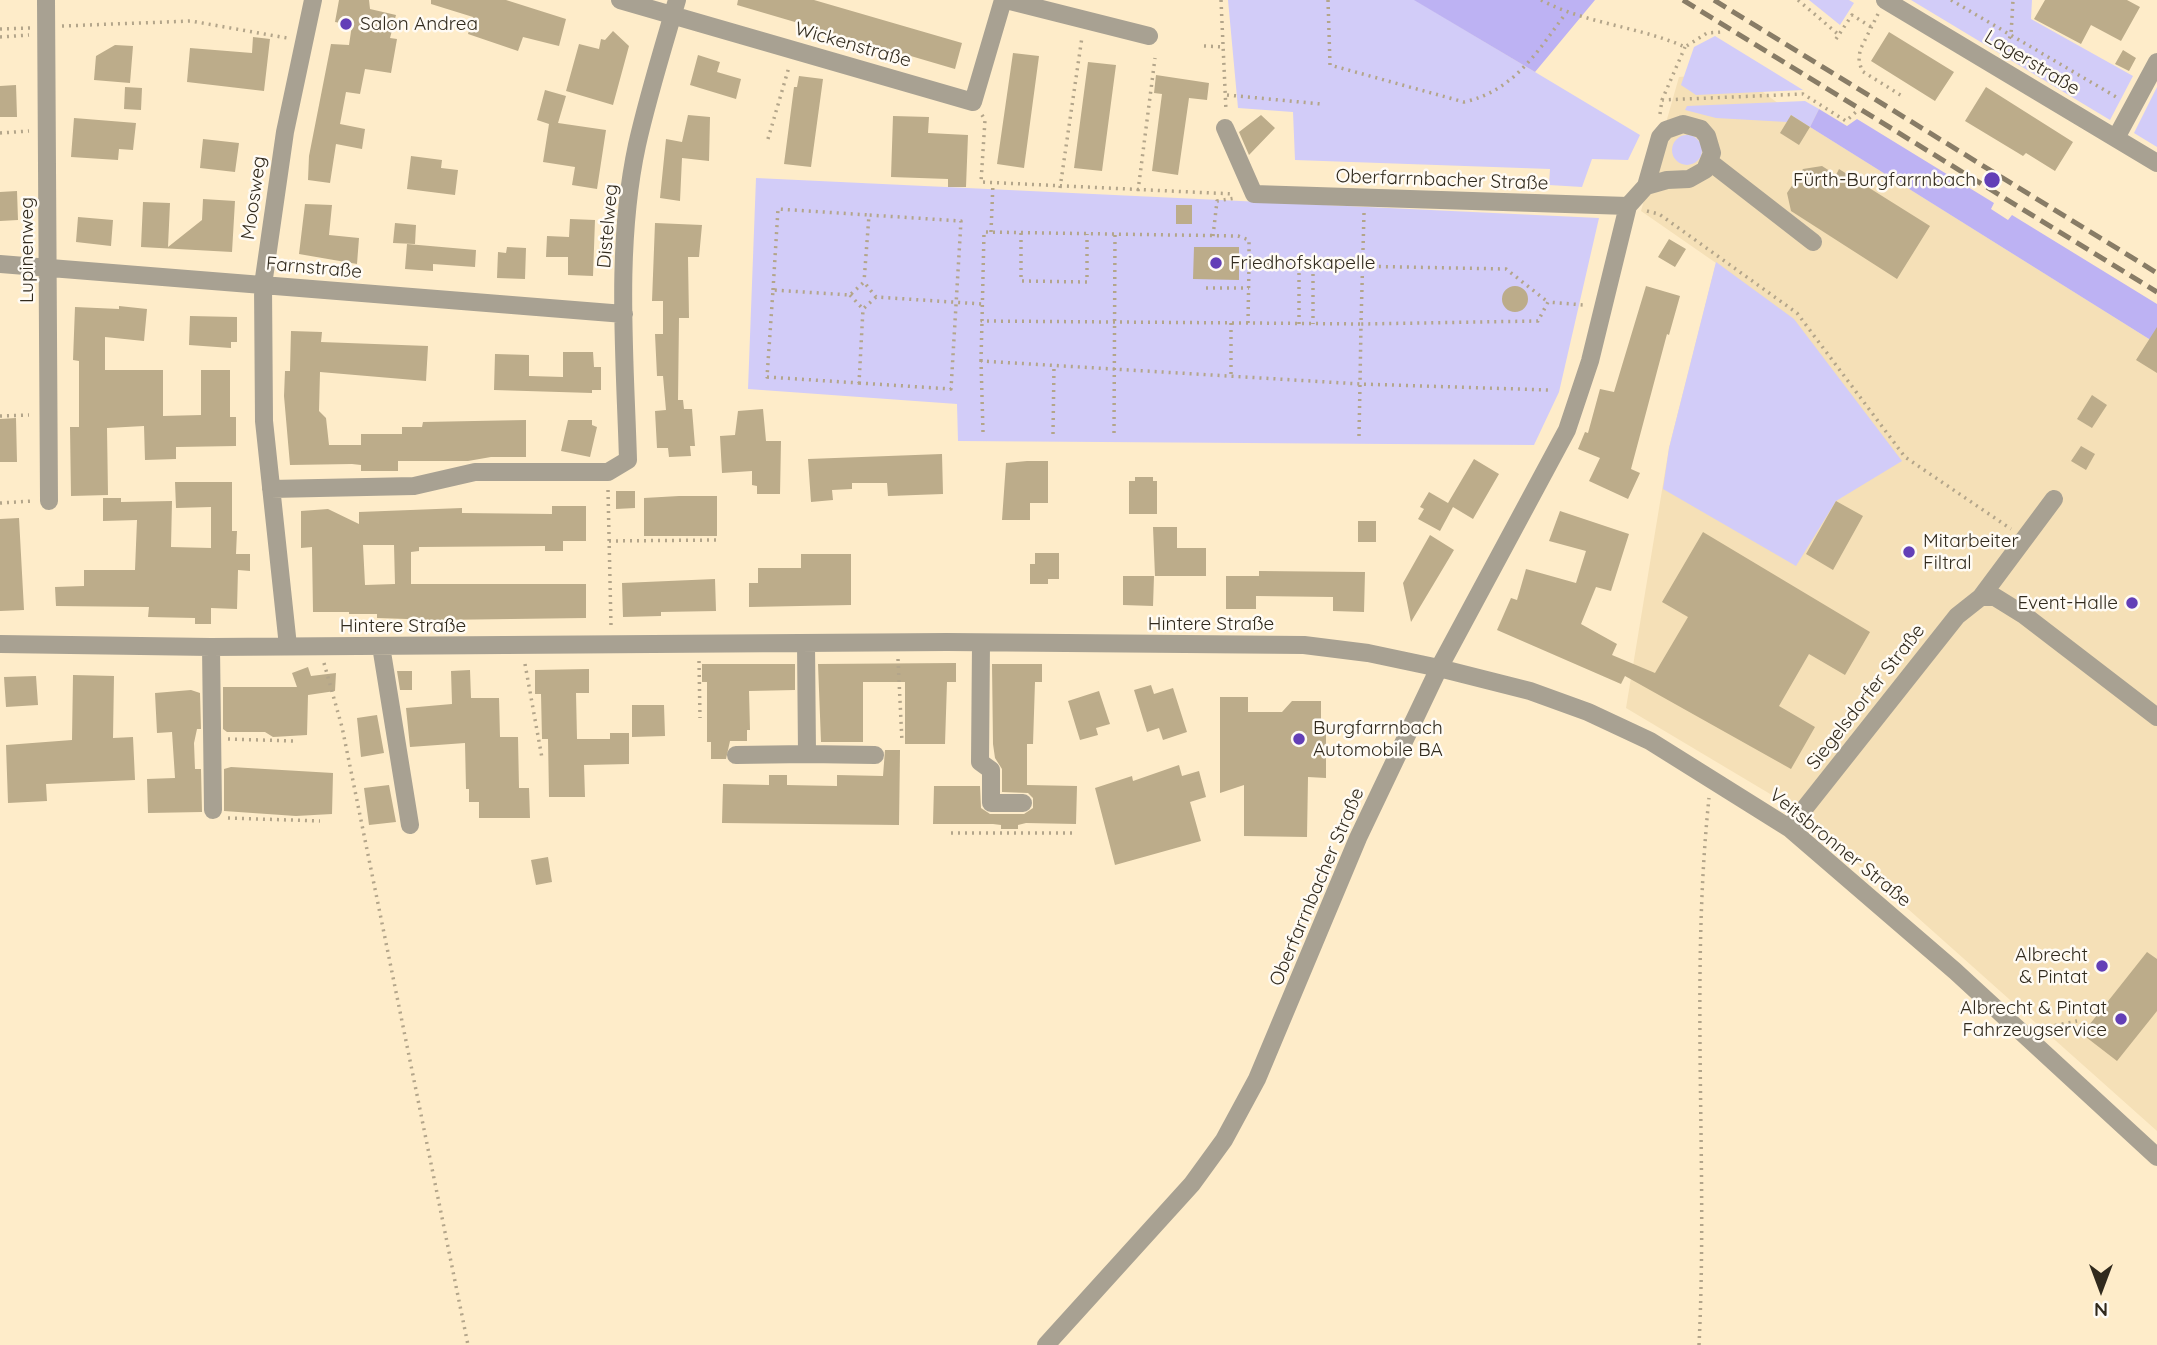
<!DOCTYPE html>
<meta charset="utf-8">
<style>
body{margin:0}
#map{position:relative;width:2157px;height:1345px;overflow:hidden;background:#feecc9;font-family:Quicksand,sans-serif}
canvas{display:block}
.north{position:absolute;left:2066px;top:1254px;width:70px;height:70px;-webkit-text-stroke:5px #fffbf4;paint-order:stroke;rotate:180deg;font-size:19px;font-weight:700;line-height:28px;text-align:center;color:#312a1d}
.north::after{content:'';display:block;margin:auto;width:24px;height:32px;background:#312a1d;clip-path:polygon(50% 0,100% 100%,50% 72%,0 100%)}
</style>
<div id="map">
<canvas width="2157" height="1345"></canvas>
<div class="north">N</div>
</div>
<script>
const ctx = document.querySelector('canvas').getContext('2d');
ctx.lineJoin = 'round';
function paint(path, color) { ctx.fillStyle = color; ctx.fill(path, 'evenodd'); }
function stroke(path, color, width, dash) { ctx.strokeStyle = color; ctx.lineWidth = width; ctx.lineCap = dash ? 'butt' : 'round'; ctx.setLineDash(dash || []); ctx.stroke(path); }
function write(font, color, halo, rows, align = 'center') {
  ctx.font = font + ' Quicksand,sans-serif'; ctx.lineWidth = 5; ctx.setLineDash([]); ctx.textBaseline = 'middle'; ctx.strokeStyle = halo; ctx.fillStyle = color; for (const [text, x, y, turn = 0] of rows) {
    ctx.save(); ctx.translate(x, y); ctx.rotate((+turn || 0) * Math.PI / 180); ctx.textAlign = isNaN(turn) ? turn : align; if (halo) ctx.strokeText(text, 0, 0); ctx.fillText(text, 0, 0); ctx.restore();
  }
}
paint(new Path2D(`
 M1736,72L1810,127L2157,344V1131L1797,810L1626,708L1669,448L1716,263L1641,211L1679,77Z`), '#f5e0b7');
paint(new Path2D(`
 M1228,0H1415L1640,135L1628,160L1592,159L1582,187L1549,185L1550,169L1295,160L1293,112L1238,108Z
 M1809,0H1849L1854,3L1840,25Z
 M1911,0H2032L2031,19L2133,76L2110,120Z
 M1715,36L1803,90L1696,95L1681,85L1694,47Z
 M2157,87V147L2134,133Z
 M1805,101L1819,109L1810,127L1791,115L1787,122L1716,118L1685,110L1687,106Z
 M1672 150a15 15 0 1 1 30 0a15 15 0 1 1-30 0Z
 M756,178L1599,218L1559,392L1534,445L958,441L957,404L748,389Z
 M1716,262L1794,319L1902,461L1836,501L1796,566L1663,489L1669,448Z`), '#d2ccf8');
paint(new Path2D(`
 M1414,0H1595L1535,72Z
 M1819,109L1847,126L1857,119L1994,203L1991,209L2008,220L2012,215L2157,304V344L1810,127Z`), '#bdb2f3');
paint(new Path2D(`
 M339,0H369L370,9L396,15L390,38L397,39L391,73L365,69L360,94L346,92L340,124L365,129L362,149L336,144L330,183L308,180L309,156L331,44L349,45L352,25L335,22Z
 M431,0H506L566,19L559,46L523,37L518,51L468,34L473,17L431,4Z
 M738,0H814L962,43L955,69L737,5Z
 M2045,0H2127L2140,7L2121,41L2091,25L2081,44L2034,19Z
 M613,31L629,46L613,105L566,91L579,44L599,49L601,39L605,40Z
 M1889,32L1954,72L1935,101L1871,61Z
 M253,37L270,39L264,91L187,82L190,48L252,53Z
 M115,45L133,46L130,83L94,80L96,56Z
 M2123,50L2136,58L2129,71L2115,64Z
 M1013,53L1039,56L1024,168L997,164Z
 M698,55L720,62L717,72L741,79L736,99L690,85Z
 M1088,62L1116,65L1102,171L1074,168Z
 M1156,75L1209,83L1207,100L1189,98L1178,175L1152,171L1162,94L1154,93Z
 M799,76L823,79L811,167L784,164L794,87H797Z
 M16,85L17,117H0V86Z
 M125,87L142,88L141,110L124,109Z
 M1986,87L2073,142L2055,171L2026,153L2023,156L1965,121Z
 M545,90L566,96L558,123L606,130L597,189L572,185L575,167L543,162L549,124L537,120Z
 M688,115L710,117L709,161L682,158L680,201L660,198L666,139L682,142Z
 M1261,115L1275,128L1249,155L1239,132Z
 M1791,115L1810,127L1799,145L1780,133Z
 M893,116L929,117L928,133L968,135L966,187H948V179L891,177Z
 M74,118L136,123L133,150L119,149L118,160L71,157Z
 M203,139L239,143L235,172L200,168Z
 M411,156L442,160L441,168L458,170L455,195L407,189Z
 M1822,166L1836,175L1839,169L1930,226L1897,279L1791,211L1787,193L1803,169Z
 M17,191L18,220L0,221V192Z
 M203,199L235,201L232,252L141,247L143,202L170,203L168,247L202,220Z
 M305,204L332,205L329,235L359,238L357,264L299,254Z
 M1176,205H1192V224H1176Z
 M78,217L113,220L111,246L76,242Z
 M570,219L595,220L593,276L568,275V257H546L547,236L569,237Z
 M395,223L416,225L415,244L393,243Z
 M655,223L702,225L699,257H688L689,318H679L678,400H683L684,409H692L695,446H690L691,456L669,457L668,448H657L655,411L666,410L663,376H657L655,334H663V301H652Z
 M1669,239L1686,249L1675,267L1658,257Z
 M407,244L476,250L475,267L433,264V271L405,269Z
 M507,247L526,248L525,279L497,278L498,252L506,253Z
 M1194,247H1239V280L1193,279Z
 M1646,286L1680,296L1669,335L1667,334L1631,469L1640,473L1628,499L1589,481L1600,458L1578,449L1585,432L1588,433L1600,389L1614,392Z
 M1502 299a13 13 0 1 1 26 0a13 13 0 1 1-26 0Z
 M119,306L147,309L144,341L105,337V370H163V416L201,415V370H230V417H236V446L176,447V459L145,460L144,426L107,428L108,495L71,496L70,427H79V361L73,360L75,307L119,309Z
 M190,316L237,317V342H231V348L189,345Z
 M2157,327V373L2136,360Z
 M291,331L322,332L321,342L428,346L426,381L320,372L319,411L326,418L329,445H361V434H402V427H422L423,422L526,420V457H491L468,461H398V471H361V465L352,464L290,465L284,396L285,371H290Z
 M563,352H593L594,367H601V390H592V393L494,390L495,354L529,355V376L563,377Z
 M2092,395L2107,405L2092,428L2077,419Z
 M763,409L766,441H781L780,494H757V486L752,485V471L722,473L720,436L735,435L738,411Z
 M16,418L17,462H0V419Z
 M568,420H592V425L597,427L590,457L561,451Z
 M2081,446L2095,454L2086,470L2071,461Z
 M942,454L943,494L888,496L887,483H852V489L832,490L833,500L811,502L808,459Z
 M1474,459L1499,474L1473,519L1453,507L1440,531L1418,519L1424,509L1420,507L1429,492L1448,503Z
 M1027,461H1048V503H1030V520H1002L1006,463Z
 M1135,477H1153V481H1157V514H1129V481H1135Z
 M175,482H232V531H237L236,554H250V571L238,570L237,609L211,608V624H195V618L148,617L149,607L56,606L55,587L84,586V570H135L137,520L103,521V498H121V502L172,501L171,547L211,548V507L176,508Z
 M616,491H635V508L616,509Z
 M679,496H717V536H644V498Z
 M1836,501L1863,516L1833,570L1806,554Z
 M552,506H586V541H563V551H545V546L419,547V551L411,552V584H586V618L436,620L377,618V614H349V612H313L312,547L301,548V511L328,509L359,524V512L462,508V513L552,514ZM363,545H394L395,584L365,585Z
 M1560,511L1629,534L1611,591L1596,587L1581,624L1617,644L1612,655L1655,673L1688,617L1662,602L1703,532L1870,632L1845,675L1809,654L1779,706L1815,727L1791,769L1625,676L1621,684L1497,630L1511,598L1517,600L1526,569L1576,583L1586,551L1549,541Z
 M19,518L24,610L0,611V519Z
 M1358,521H1376V542H1358Z
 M1153,527H1177V548H1206V576H1155Z
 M1430,535L1454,550L1411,622L1403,583Z
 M1035,553H1059V579H1048V584H1030V564H1035Z
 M801,554H851V605L749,607V583H758V568H801Z
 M1259,571L1365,572L1364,612L1333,611V597L1256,596V609H1226V576H1259Z
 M1123,576H1154L1153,606L1123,605Z
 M715,579L716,611L661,612V616L623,617L622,583Z
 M956,663V682H947L945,744H905V682H863V742H821L818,664Z
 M702,664H795V690L749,691L750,730H747V741H730L726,759H711V742H707V682H702Z
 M992,664H1042V682H1035L1033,744H1027V785L1077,786L1076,824L1026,823L1018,825V829H1001V825L993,824H933L934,786H980L981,808L990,814H1024L1033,808V798L1028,793L1002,792V769L995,758L993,744Z
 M308,667L311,676L336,673L335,691L308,695L307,735L273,737L265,732H227L223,729V687H297L292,673Z
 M589,669V693H576L577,739H610V733H629V764L584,765L585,797H549L548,739H542L541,694H535V670Z
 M470,670L471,698H499L500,737H518L519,788H529L530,818H479V802H469V789H466L465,743L410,747L406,708L452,704L451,671Z
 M397,671H412V690H400Z
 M73,675L114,676L113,738L133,737L135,780L46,784L47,801L8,803L6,745L72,740Z
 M36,676L38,705L6,707L4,677Z
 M1151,685L1154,694L1173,688L1187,732L1163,740L1159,728L1147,732L1134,690Z
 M191,690L200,693L201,729H197L194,743L195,769H201L202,812L148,813L147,779L175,778L172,732L157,733L155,693Z
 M1099,691L1110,724L1096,728L1098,735L1080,740L1068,701Z
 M1220,697H1248V712H1282L1292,701H1321V731H1326V778L1308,777L1307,837L1244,836V785L1220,793Z
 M632,705H664L665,736L632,737Z
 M377,715L384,753L361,757L357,718Z
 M885,750H900L899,825L722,823L723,784L769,785V775H787V785L837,786V775L883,776Z
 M1179,765L1182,776L1199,771L1206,797L1190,802L1201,841L1115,865L1095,788L1132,776L1133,781Z
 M231,767L333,773L332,814L296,816L224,811V769Z
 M389,785L396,822L369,825L364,788Z
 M548,857L552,882L536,885L531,860Z
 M2147,952L2157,959V1011L2117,1061L2082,1034Z`), '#bcac8a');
stroke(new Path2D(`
 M1221,0L1226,111
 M1328,0L1330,65L1464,102C1514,91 1538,51 1566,13
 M1541,0C1586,24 1638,26 1685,47L1707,33L1722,32
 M1798,0L1839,35
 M1951,0L2118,98
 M1878,14L1860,50L1859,61L1862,71L1902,96
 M62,26L191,21L287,38
 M0,29L30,28
 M0,37L29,35
 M1836,39L1852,15L1871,27
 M1204,46L1225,47
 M2003,51L2011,35L2013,0
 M1227,95L1321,104
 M1662,100L1685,47
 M1660,114L1662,100L1803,94L1846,121L1857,111
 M982,115L985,120L981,182L1234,194
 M0,133L29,131
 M768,139L789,67
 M1060,188L1082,37
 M1138,191L1155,58
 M1647,211L1659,214L1797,313L1905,457L2011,529
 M1364,213L1361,324L1248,323L1249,264L1506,269L1548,302
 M991,232L993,183
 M1021,233V281L1087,282V234
 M1213,236L1217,201L1235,198
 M1299,266V324
 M1313,267V324
 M1206,288H1249
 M773,290L778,209L869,215
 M850,295L863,309
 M876,297L863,309L859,383L767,377L773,290L850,295L864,282L876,297L982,304
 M1231,323V376
 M1248,323L982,321L984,232L1238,236L1249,240V264
 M981,361L982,321
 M859,383L951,389L961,221L869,215L864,282
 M0,416L29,415
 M983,432L981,361L1360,384L1361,324L1538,321L1548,302L1584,305
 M1114,433L1115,234
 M1053,434L1054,366
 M1359,436L1360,384L1549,390
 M608,490L611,626
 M0,503L33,501
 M609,541L717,540
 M898,659L902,742
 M699,661L700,718
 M324,663L342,727L468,1345
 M525,664L542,758
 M228,739L293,741
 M228,818L320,821
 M951,833H1072
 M1959,1013L1967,1004
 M2048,1027L2077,1021
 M1699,1345C1708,1163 1690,980 1709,798`), '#b3a58a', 3.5, [2, 5]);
stroke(new Path2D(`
 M46,0L49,501
 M620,0L973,102L1003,0
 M1006,0L1149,36
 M1885,0L2157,163
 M1225,128L1254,194L1628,206
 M2116,138L2157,62
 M1710,162L1813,242
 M0,264L624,314
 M271,489L414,486L475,472H608L628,460C625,357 615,247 637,145C648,96 663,48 677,0
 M1981,597L2054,499
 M806,643L807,754L875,755
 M981,643L980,762L991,770V803H1023
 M0,644L211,647L947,642L1304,645L1368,653L1439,668L1530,691L1588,712L1650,741L1789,828L1955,971L2157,1157
 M288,646L264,421L263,285L285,132L313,0
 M381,646L410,825
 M211,647L213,810
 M736,755L807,754
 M1789,828L1957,616L1981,597H1995L2024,615L2157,717
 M1046,1345L1192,1184L1224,1140L1257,1079L1358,838L1439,668L1567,430L1590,361L1628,206L1646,186L1660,137L1666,130L1683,124L1701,129L1707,136L1712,153L1705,170L1689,179L1667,180L1646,186`), '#a8a192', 18);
stroke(new Path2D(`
 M1683,0L2157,292
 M1714,0L2157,273`), '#887c66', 5, [14, 7]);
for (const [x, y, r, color] of [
 [346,24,7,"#633fb7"],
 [1992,180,9,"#633fb7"],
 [1216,263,7,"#633fb7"],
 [1909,552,7,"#633fb7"],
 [2132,603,7,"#633fb7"],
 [1299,739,7,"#633fb7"],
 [2102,966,7,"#633fb7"],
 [2121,1019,7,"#633fb7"]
]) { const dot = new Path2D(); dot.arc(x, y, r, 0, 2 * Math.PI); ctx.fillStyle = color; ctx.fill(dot); stroke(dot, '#fffbf4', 2.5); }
write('19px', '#312a1d', '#fffbf4', [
 ["Salon Andrea",360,24],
 ["Fürth-Burgfarrnbach",1976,180,"right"],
 ["Friedhofskapelle",1230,263],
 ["Mitarbeiter",1923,541],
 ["Filtral",1923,563],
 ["Event-Halle",2118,603,"right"],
 ["Burgfarrnbach",1313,728],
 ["Automobile BA",1313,750],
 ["Albrecht",2088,955,"right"],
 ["& Pintat",2088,977,"right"],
 ["Albrecht & Pintat",2107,1008,"right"],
 ["Fahrzeugservice",2107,1030,"right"]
], 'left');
write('19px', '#312a1d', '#fffbf4', [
 ["Wickenstraße",853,45,16],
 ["Lagerstraße",2032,63,31],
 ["Oberfarrnbacher Straße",1442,180,2],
 ["Moosweg",254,198,-82],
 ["Distelweg",608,226,-85],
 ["Lupinenweg",27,250,-90],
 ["Farnstraße",314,268,5],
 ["Hintere Straße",1211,624],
 ["Hintere Straße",403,626],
 ["Siegelsdorfer Straße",1866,697,-52],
 ["Veitsbronner Straße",1840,848,39],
 ["Oberfarrnbacher Straße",1317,887,-67]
]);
</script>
